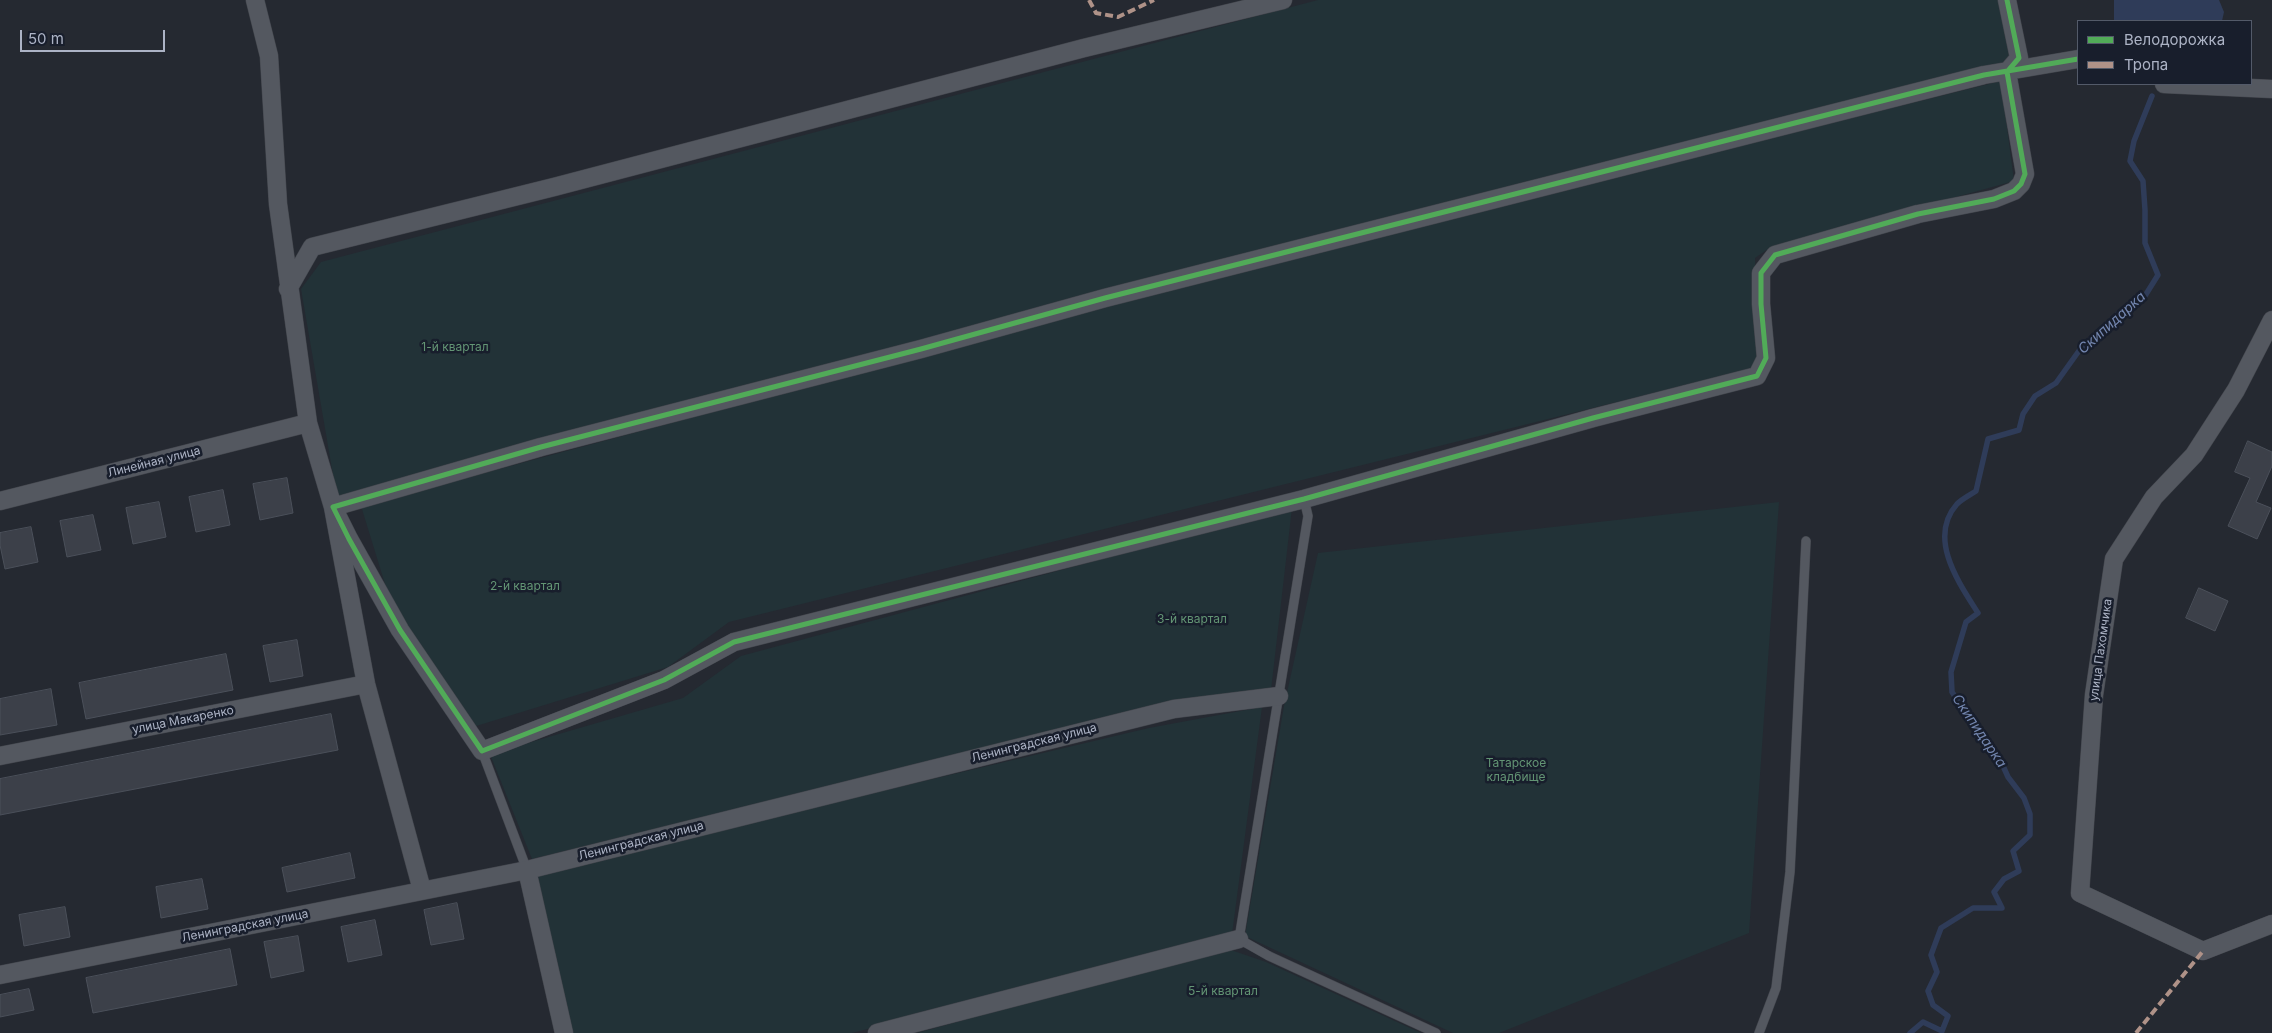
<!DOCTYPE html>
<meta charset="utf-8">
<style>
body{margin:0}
#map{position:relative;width:2272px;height:1033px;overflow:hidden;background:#252931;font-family:Inter,sans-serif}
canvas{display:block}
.legend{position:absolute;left:2077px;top:20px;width:175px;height:65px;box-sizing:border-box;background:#181e2c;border:1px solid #535a69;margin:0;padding:6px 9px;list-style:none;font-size:15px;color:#acb3c5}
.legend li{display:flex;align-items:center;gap:10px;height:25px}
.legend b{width:25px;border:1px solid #535a69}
.scale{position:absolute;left:20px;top:30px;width:145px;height:22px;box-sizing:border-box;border:2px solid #acb3c5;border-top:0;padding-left:6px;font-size:15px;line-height:18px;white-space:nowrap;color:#acb3c5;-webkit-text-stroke:4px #181e2c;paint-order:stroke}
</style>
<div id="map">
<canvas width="2272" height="1033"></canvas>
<ul class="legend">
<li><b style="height:6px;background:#51ab58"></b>Велодорожка</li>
<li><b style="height:6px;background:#af9288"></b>Тропа</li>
</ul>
<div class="scale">50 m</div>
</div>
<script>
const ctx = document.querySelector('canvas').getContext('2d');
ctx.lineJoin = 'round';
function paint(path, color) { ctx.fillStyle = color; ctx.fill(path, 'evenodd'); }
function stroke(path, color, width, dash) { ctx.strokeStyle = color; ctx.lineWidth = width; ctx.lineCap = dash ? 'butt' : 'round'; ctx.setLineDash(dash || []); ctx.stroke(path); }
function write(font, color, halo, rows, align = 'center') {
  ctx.font = font + ' Inter,sans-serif'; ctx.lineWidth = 5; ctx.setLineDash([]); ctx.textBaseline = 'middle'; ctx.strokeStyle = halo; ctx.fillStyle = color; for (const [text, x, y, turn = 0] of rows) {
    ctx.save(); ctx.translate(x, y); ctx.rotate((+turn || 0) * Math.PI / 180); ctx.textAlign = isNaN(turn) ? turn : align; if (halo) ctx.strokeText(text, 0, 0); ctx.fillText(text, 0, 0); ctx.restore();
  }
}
paint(new Path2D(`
 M1318,0H2001L2013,61L337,498L301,289L321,262Z
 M2001,81L2014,181L1768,249L1755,258L1758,367L729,622L668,667L473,727L393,610L361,506L1325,248Z
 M1779,502L1749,933L1499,1033H1453L1245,936L1284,706L1318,553Z
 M1292,508L1271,690L1171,703L532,859L490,754L683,698L741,656Z
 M1262,707L1232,934L852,1033H572L534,873L1149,728Z
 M1225,948L1266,962L1421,1033H917Z`), '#223237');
paint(new Path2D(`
 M2114,0H2219L2224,12L2222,21H2114Z`), '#2f3c59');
stroke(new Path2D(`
 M1910,1033L1923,1022L1942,1031L1948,1016L1933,1005L1928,991L1937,972L1931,955L1941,928L1973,908H2002L1994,892L2004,879L2019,871L2013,851L2030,835V814L2024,798L2008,777L1999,757L1980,735L1952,692L1951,672L1966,622L1978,613C1959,583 1927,538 1957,504C1962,499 1970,495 1976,491L1988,439L2019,430L2023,414L2035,396L2056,383L2081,348L2119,313L2143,299L2158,275L2145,243V210L2143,181L2130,161L2134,141L2152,96`), '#2f3c59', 5.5);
const building = new Path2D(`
 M2248,441L2272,452V466L2256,502L2271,508L2257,539L2228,526L2250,478L2235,472Z
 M287,478L293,513L260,520L253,484Z
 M223,490L230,525L196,532L189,497Z
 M159,502L166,537L133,544L126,508Z
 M93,515L101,550L67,557L60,521Z
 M31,527L38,562L5,569L0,545V533Z
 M2199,588L2228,601L2215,631L2186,618Z
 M297,640L303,676L270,682L263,646Z
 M226,654L233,690L86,719L79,683Z
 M51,689L57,725L0,735V699Z
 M331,714L338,750L0,815V779Z
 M350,853L355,878L287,892L282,868Z
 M202,879L208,909L161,918L156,887Z
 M457,903L464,939L431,945L424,910Z
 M65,907L70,937L24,946L19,915Z
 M375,920L382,955L348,962L341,927Z
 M298,936L304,971L271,978L264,942Z
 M230,949L237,985L93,1013L86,978Z
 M29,989L34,1010L0,1017V995Z`);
paint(building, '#3c4049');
stroke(building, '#4b505a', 1);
const service = new Path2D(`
 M1304,499L1308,516L1239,939L1269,956L1436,1033
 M482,751L527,870
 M1759,1033L1776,988L1790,872L1806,541`);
const minor = new Path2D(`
 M255,0L269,56L278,204L308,423L333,507L366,684L422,890
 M2007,0L2019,58L2007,72L2025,174L2021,184L2014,191L1994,199L1918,214L1775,255L1761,273V304L1766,358L1757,376L1593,418L1304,499L734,642L664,680L482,751L400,630L349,539L333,507L541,447L921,349L1105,298L1984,75L2078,59
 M2164,84L2272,89
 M288,289L312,247L554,187L1084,48L1283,0
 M2272,320L2236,390L2194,455L2154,497L2114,559L2094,695L2080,893L2203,951L2272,924
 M0,501L308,423
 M0,756L366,684
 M527,870L564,1033
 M0,975L527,870L1174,709L1279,696
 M877,1033L1239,939`);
stroke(service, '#42454c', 10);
stroke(minor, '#42454c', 19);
stroke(service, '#545860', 9);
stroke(minor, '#545860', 18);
stroke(new Path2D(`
 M1089,0L1096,13L1118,17L1154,0
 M2136,1033L2203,951`), '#af9288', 4, [8, 4]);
stroke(new Path2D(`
 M2007,0L2019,58L2007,72L2025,174L2021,184L2014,191L1994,199L1918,214L1775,255L1761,273V304L1766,358L1757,376L1593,418L1304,499L734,642L664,680L482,751L400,630L349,539L333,507L541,447L921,349L1105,298L1984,75L2078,59`), '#51ab58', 5);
write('12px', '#639574', '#181e2c', [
 ["1-й квартал",455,347],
 ["2-й квартал",525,586],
 ["3-й квартал",1192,619],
 ["Татарское",1516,763],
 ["кладбище",1516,777],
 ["5-й квартал",1223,991]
]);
write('12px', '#acb3c5', '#181e2c', [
 ["Линейная улица",154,462,-14],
 ["улица Пахомчика",2101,650,-82],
 ["улица Макаренко",183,720,-11],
 ["Ленинградская улица",1034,743,-14],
 ["Ленинградская улица",641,841,-14],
 ["Ленинградская улица",245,926,-11]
]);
write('italic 14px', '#7386af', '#181e2c', [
 ["Скипидарка",2112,323,-42],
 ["Скипидарка",1979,731,56]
]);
</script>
